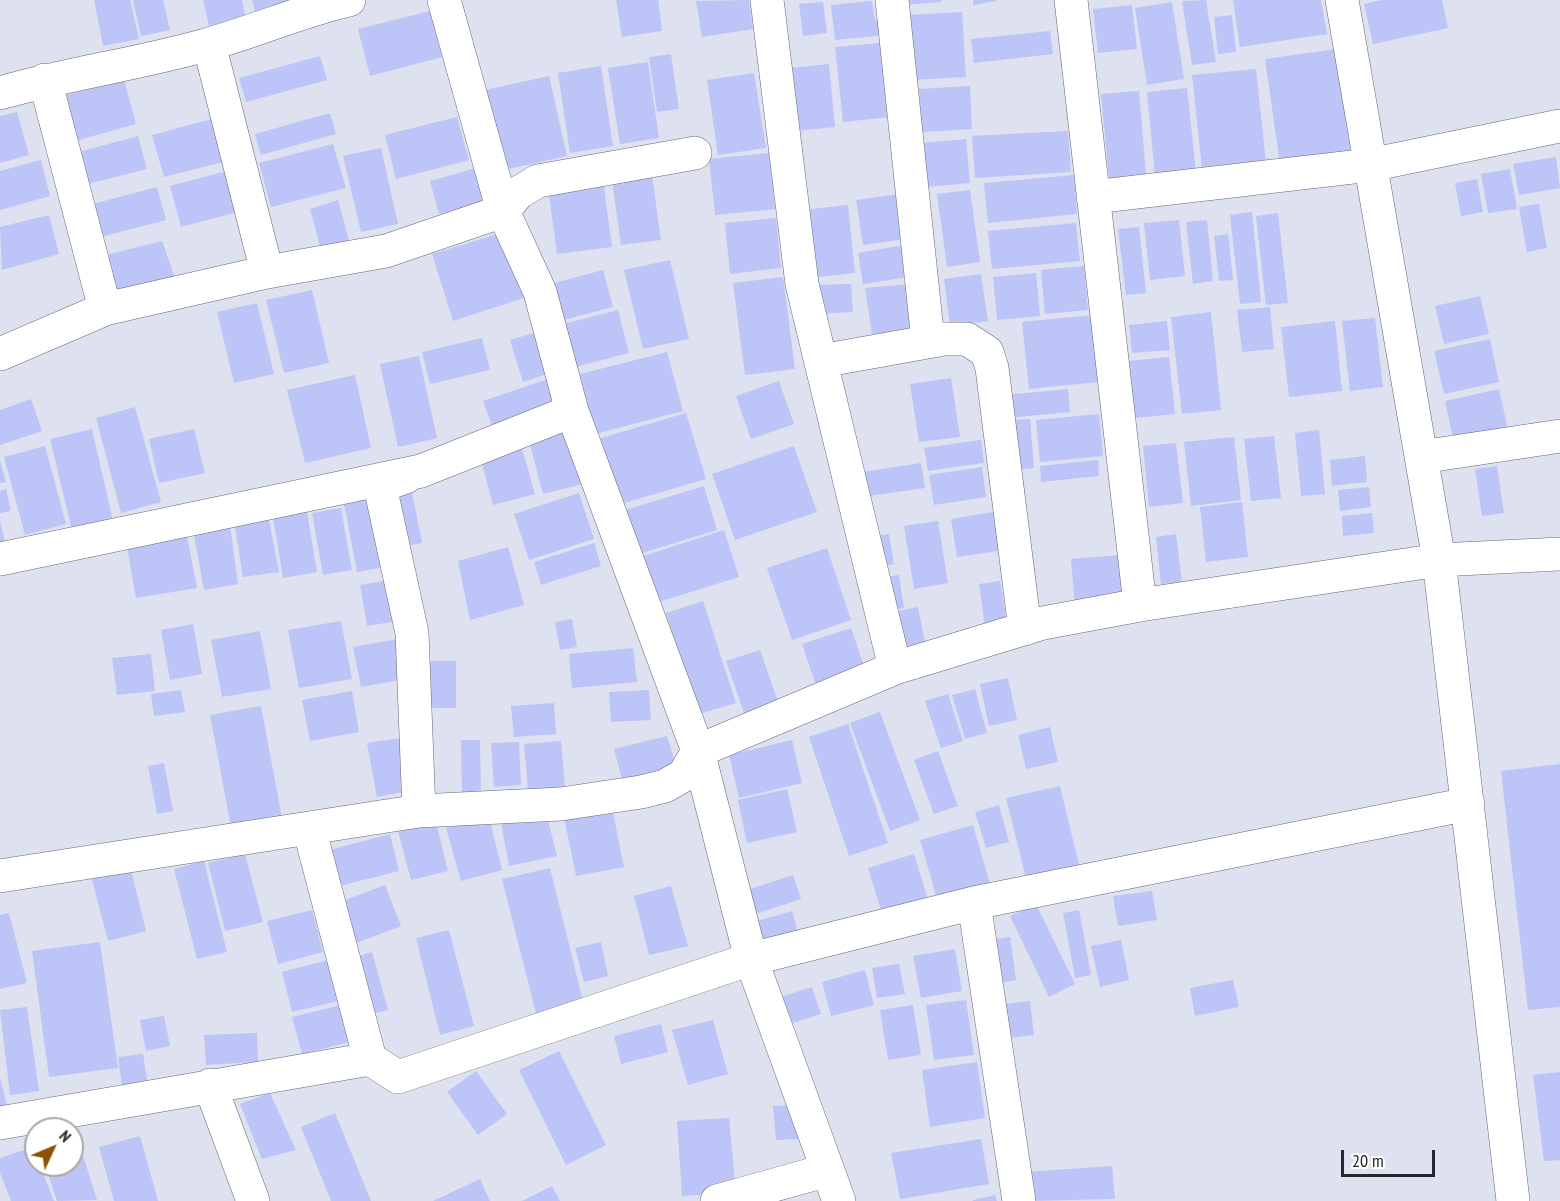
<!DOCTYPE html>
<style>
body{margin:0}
#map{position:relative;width:1560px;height:1201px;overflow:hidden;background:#dee1ef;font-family:"PT Sans Narrow",sans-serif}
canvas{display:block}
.north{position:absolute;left:24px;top:1117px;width:60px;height:60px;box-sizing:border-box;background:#fff;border:2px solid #a8a8aa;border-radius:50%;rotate:46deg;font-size:16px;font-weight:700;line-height:24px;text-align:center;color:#25262b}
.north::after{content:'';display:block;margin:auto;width:21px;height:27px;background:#8a5402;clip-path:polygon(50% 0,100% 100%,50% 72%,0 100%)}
.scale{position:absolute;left:1341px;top:1150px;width:94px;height:27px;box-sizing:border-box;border:3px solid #25262b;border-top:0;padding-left:8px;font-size:18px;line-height:21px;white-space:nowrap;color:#25262b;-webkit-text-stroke:4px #fff;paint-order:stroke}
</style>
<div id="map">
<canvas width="1560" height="1201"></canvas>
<div class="north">N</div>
<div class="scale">20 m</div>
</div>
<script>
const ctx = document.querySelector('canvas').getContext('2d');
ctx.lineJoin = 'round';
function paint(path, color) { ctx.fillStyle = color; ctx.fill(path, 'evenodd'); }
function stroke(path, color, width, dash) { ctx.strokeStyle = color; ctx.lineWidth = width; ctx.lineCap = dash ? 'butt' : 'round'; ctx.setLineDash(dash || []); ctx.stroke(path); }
paint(new Path2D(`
 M94,0H130L139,39L103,46Z
 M133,0H163L170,30L141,36Z
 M203,0H242L246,18L209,26Z
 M252,0H294L258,22Z
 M616,0H658L662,31L622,37Z
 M749,0L753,29L702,37L696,1Z
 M905,0H941V2L905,5Z
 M973,0H996V1L973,5Z
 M1206,0L1216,62L1192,65L1182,1Z
 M1233,0H1321L1327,34L1240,47Z
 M1382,0H1442L1448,28L1373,44L1364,4Z
 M872,1L875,20L886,19L887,35L835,40L831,5Z
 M823,2L827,33L803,36L799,4Z
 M1172,2L1184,79L1147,85L1135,8Z
 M1132,5L1137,49L1098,53L1093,9Z
 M430,11L442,57L370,76L358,29Z
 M962,12L966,77L911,80L907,15Z
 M1232,15L1236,52L1218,54L1214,17Z
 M1050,31L1053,54L974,63L971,39Z
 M891,42L899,116L843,122L835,47Z
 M1336,49L1351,155L1280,164L1265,59Z
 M671,54L679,109L657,112L649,57Z
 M320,56L327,80L246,102L239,78Z
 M648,62L659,138L620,144L608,68Z
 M829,64L835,127L787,132L780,69Z
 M601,66L613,146L570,153L558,73Z
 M1256,69L1266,163L1202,169L1192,75Z
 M754,73L766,148L718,155L707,80Z
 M549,76L567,156L504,170L485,90Z
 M124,80L136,124L75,141L63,96Z
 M970,86L972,129L922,132L919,89Z
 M1187,88L1196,172L1155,177L1147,92Z
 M1139,91L1146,175L1109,178L1101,94Z
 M17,112L29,155L0,163V116Z
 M330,113L336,134L261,155L255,134Z
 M219,117L231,160L164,177L152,135Z
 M457,117L469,160L396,179L385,135Z
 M1068,131L1071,172L975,178L972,136Z
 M138,136L147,169L84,185L75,153Z
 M966,139L970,183L926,187L922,143Z
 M333,144L346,188L271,207L259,163Z
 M381,148L398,224L361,232L343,156Z
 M769,153L775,209L715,215L709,159Z
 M1556,157L1560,188L1519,195L1513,164Z
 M41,160L50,196L0,210V171Z
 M476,168L485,202L439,214L430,181Z
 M651,168L661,240L621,245L611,173Z
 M234,169L245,210L181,227L170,186Z
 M1510,169L1517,209L1488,213L1481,174Z
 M1074,175L1077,214L988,223L984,183Z
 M1477,179L1483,212L1461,216L1455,183Z
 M603,180L612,247L557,254L548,187Z
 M157,187L166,220L97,238L89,205Z
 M970,190L980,262L947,267L937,194Z
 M899,194L906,239L863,245L856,200Z
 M338,200L349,240L321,250L310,209Z
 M1539,204L1547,248L1527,252L1519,207Z
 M848,205L855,273L810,278L803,210Z
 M1252,212L1261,302L1240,304L1230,215Z
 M1278,213L1288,303L1266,305L1256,216Z
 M49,215L59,254L2,270L0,227Z
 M776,218L781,268L730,274L725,223Z
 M1179,220L1185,276L1150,280L1144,223Z
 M1207,220L1213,281L1193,284L1186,222Z
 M1076,223L1080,261L992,269L988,231Z
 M1139,227L1146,293L1126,295L1118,229Z
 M504,232L524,298L453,321L432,254Z
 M1228,234L1233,280L1219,281L1214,236Z
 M162,241L176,281L109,300L98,257Z
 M910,244L915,276L863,284L858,253Z
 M670,260L689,339L643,349L624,270Z
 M1084,266L1088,310L1045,314L1041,270Z
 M603,270L613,307L556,322L547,285Z
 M1036,273L1040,316L997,320L993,277Z
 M981,274L988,321L950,326L944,279Z
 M783,277L795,369L745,375L733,283Z
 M851,284L853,312L815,314L813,285Z
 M910,284L916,332L872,334L865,288Z
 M312,290L329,363L284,373L266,300Z
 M1480,296L1489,334L1444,344L1435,306Z
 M257,303L274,374L234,383L217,312Z
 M1270,307L1274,349L1242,352L1237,310Z
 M618,310L629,353L575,367L563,324Z
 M1211,312L1221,410L1182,414L1171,317Z
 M1092,315L1098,382L1029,389L1022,322Z
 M1375,318L1383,387L1350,391L1342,321Z
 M1167,321L1170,350L1132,353L1129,325Z
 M1335,321L1342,391L1289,397L1281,327Z
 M534,333L547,374L523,382L510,340Z
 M482,338L490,370L430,384L422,352Z
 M1490,339L1499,382L1444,394L1434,351Z
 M667,352L683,411L595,434L580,374Z
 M419,356L437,438L398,447L380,364Z
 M1169,357L1175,414L1135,418L1129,361Z
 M355,375L371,448L305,463L287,390Z
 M951,378L960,437L919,442L910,384Z
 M548,379L559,409L494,431L483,401Z
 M779,381L794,424L751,439L736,396Z
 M1068,389L1070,412L1007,418L1005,395Z
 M1499,389L1510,439L1456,451L1445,401Z
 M31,399L42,431L0,445V410Z
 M135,407L161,502L121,513L96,418Z
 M686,413L706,479L621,504L601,438Z
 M1099,414L1103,456L1040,462L1036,420Z
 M1030,419L1034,468L1012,470L1007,420Z
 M92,429L113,521L72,530L50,439Z
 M194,429L205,473L159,483L149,439Z
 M568,430L582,484L543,494L529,441Z
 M1319,430L1325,494L1301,496L1295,433Z
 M1274,436L1281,498L1251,501L1244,439Z
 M1234,437L1241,500L1191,506L1184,442Z
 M981,440L984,463L928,471L924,448Z
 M1176,443L1183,503L1149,507L1143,446Z
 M521,445L535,494L493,505L480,456Z
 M45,446L66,524L25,535L4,457Z
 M794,446L817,512L735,540L712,474Z
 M1365,456L1367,482L1332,486L1330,460Z
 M0,460L6,482L0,483Z
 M1098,460L1099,476L1041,482L1040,466Z
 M921,463L925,488L841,500L837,476Z
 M1497,466L1504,513L1482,516L1475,469Z
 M982,467L986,497L934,505L929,475Z
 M410,482L422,543L400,547L389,486Z
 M704,486L717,530L639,554L625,510Z
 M1369,487L1371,507L1340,511L1338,490Z
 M6,489L11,511L0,513V491Z
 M377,492L391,566L357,572L343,498Z
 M579,493L594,539L529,560L514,514Z
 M1242,502L1248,557L1206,562L1200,507Z
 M341,508L352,570L323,575L312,513Z
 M999,511L1005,550L957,557L951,519Z
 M307,512L317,572L283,578L273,517Z
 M1372,513L1374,533L1343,536L1342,516Z
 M269,520L279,572L243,577L235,527Z
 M0,521L7,549L0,550Z
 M938,521L948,583L914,589L904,526Z
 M230,525L238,584L204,590L193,530Z
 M724,530L739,577L652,604L637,558Z
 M889,534L894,564L859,569L854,539Z
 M1176,534L1182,582L1161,584L1156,537Z
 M187,536L197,588L136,598L127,547Z
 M594,543L601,566L541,585L534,562Z
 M508,547L524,605L470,620L458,561Z
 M827,548L851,620L792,640L767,568Z
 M1118,555L1123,601L1075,605L1071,559Z
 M899,575L904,608L872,612L867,580Z
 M396,579L404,620L367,626L360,585Z
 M1000,581L1007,624L985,627L979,584Z
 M703,601L736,703L699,714L666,613Z
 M918,607L927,653L891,660L882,614Z
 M572,619L577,647L560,650L555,622Z
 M341,621L352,679L299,688L288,630Z
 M193,624L202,674L170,680L161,630Z
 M851,628L867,675L818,691L802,644Z
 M260,631L271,689L222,697L211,640Z
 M398,639L406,679L361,687L353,647Z
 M633,648L637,682L572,688L569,654Z
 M760,650L779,705L745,716L726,661Z
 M151,654L155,691L117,695L112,658Z
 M425,661H456V708H426Z
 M1008,678L1017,720L989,726L980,684Z
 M975,689L987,733L965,739L952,695Z
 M181,690L185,712L154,716L151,694Z
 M649,690L651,720L611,722L609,692Z
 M352,691L359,732L310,741L302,700Z
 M948,694L963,741L941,748L925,701Z
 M554,703L556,734L514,737L511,706Z
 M261,706L282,818L231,827L210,715Z
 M880,712L920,820L890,831L850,723Z
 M848,724L888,843L849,856L809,737Z
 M1050,727L1058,762L1026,769L1018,735Z
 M667,736L677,769L623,783L614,749Z
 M407,737L414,790L377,797L367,743Z
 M461,740H480L481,799L462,800Z
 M792,740L802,783L739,798L729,755Z
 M561,741L565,787L528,790L524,744Z
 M519,742L521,785L494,787L491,743Z
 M938,751L958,806L934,814L914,760Z
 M164,763L173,811L157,814L148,766Z
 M1560,764V1007L1528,1010L1501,771Z
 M1060,786L1080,869L1027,882L1006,798Z
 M787,789L797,832L747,843L738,800Z
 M611,803L624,867L576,876L563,812Z
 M999,805L1009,842L986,848L975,812Z
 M546,813L557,856L509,866L501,823Z
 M489,817L502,870L461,881L446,828Z
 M436,822L448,871L411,880L398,831Z
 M973,825L992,891L939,906L920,840Z
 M390,834L399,871L331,888L322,852Z
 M245,854L263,922L225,931L208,863Z
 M914,854L930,906L884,920L868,868Z
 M204,861L227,952L197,959L174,869Z
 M130,866L146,931L108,941L91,876Z
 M550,868L584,1005L537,1017L502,879Z
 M793,875L801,899L752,915L744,891Z
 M385,885L401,926L351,945L335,904Z
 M671,886L688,946L649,955L634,896Z
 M1152,891L1157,920L1118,926L1113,896Z
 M1036,904L1075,984L1049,997L1010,916Z
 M312,910L323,952L278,964L267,921Z
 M1079,910L1091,975L1075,978L1063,913Z
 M792,911L801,944L759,956L750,923Z
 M9,913L27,983L0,989V915Z
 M449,930L474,1026L440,1035L416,938Z
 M1010,937L1016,980L995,984L988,940Z
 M1121,940L1129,980L1100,987L1091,946Z
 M100,942L118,1068L49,1077L32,951Z
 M601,942L608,976L584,982L575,948Z
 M955,949L962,991L921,998L913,956Z
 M372,952L388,1010L366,1015L351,958Z
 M328,960L338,1001L292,1012L282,972Z
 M899,964L905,994L877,998L872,968Z
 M865,970L874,1005L831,1016L822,982Z
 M1233,980L1239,1007L1195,1016L1190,988Z
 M812,987L821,1014L780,1027L771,1000Z
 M966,1000L974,1055L934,1060L926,1005Z
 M1030,1001L1034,1035L1001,1039L997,1005Z
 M341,1005L350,1042L302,1054L292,1017Z
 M913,1005L921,1055L888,1060L880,1010Z
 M27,1007L39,1091L10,1095L0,1010Z
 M164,1016L170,1046L146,1051L140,1020Z
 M713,1020L728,1074L688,1085L672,1030Z
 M661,1024L668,1052L621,1064L614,1036Z
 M257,1033L258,1062L206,1065L204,1035Z
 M559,1051L606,1145L566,1165L519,1070Z
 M143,1054L149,1091L123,1094L118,1057Z
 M977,1062L985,1118L930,1127L922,1070Z
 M476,1071L507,1114L478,1135L447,1092Z
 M1560,1072V1160L1544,1161L1533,1075Z
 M0,1078L10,1117L0,1119Z
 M270,1093L296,1150L262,1159L240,1104Z
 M795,1105L799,1139L776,1140L773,1106Z
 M335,1113L371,1201H331L301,1127Z
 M729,1118L736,1193L682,1196L677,1121Z
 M140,1136L158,1201H114L99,1147Z
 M981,1139L989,1184L900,1199L891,1153Z
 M33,1147L36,1165H40L54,1201H11L0,1173V1158Z
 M81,1149L97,1200L57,1201L45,1165H72V1151Z
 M1112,1166L1115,1199L1027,1201L1025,1172Z
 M480,1179L490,1201H433Z
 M552,1186L560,1201H522Z
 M995,1195L997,1201H973V1200Z`), '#bdc4f7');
const minor = new Path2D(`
 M444,0L503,211L540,292L572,411L698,751L751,959L839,1201
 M767,0L802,284L895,668
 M892,0L928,341
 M1071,0L1140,605
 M1342,0L1439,560L1513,1201
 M209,44L267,272
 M45,80L105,309
 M0,93C69,73 140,64 209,44C256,31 301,11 349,0
 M1093,197L1370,165L1560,126
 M0,354L105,309L267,272L386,251L503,211L518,193L538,181L695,153
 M821,361L944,339H967L987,352L992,368L1025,629
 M1421,457L1560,436
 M406,477L380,486L412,633L419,811
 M0,559L421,471L572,411
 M309,828L370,1059
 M0,876L419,811L561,804L641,792L665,786L684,775L698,751L895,668L1043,623L1140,605L1439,560L1560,554
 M974,903L1019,1201
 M210,1085L253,1201
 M0,1123L370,1059L398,1077L751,959L974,903L1468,804
 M717,1201L828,1170`);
stroke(minor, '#656773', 34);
stroke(minor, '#fff', 33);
</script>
